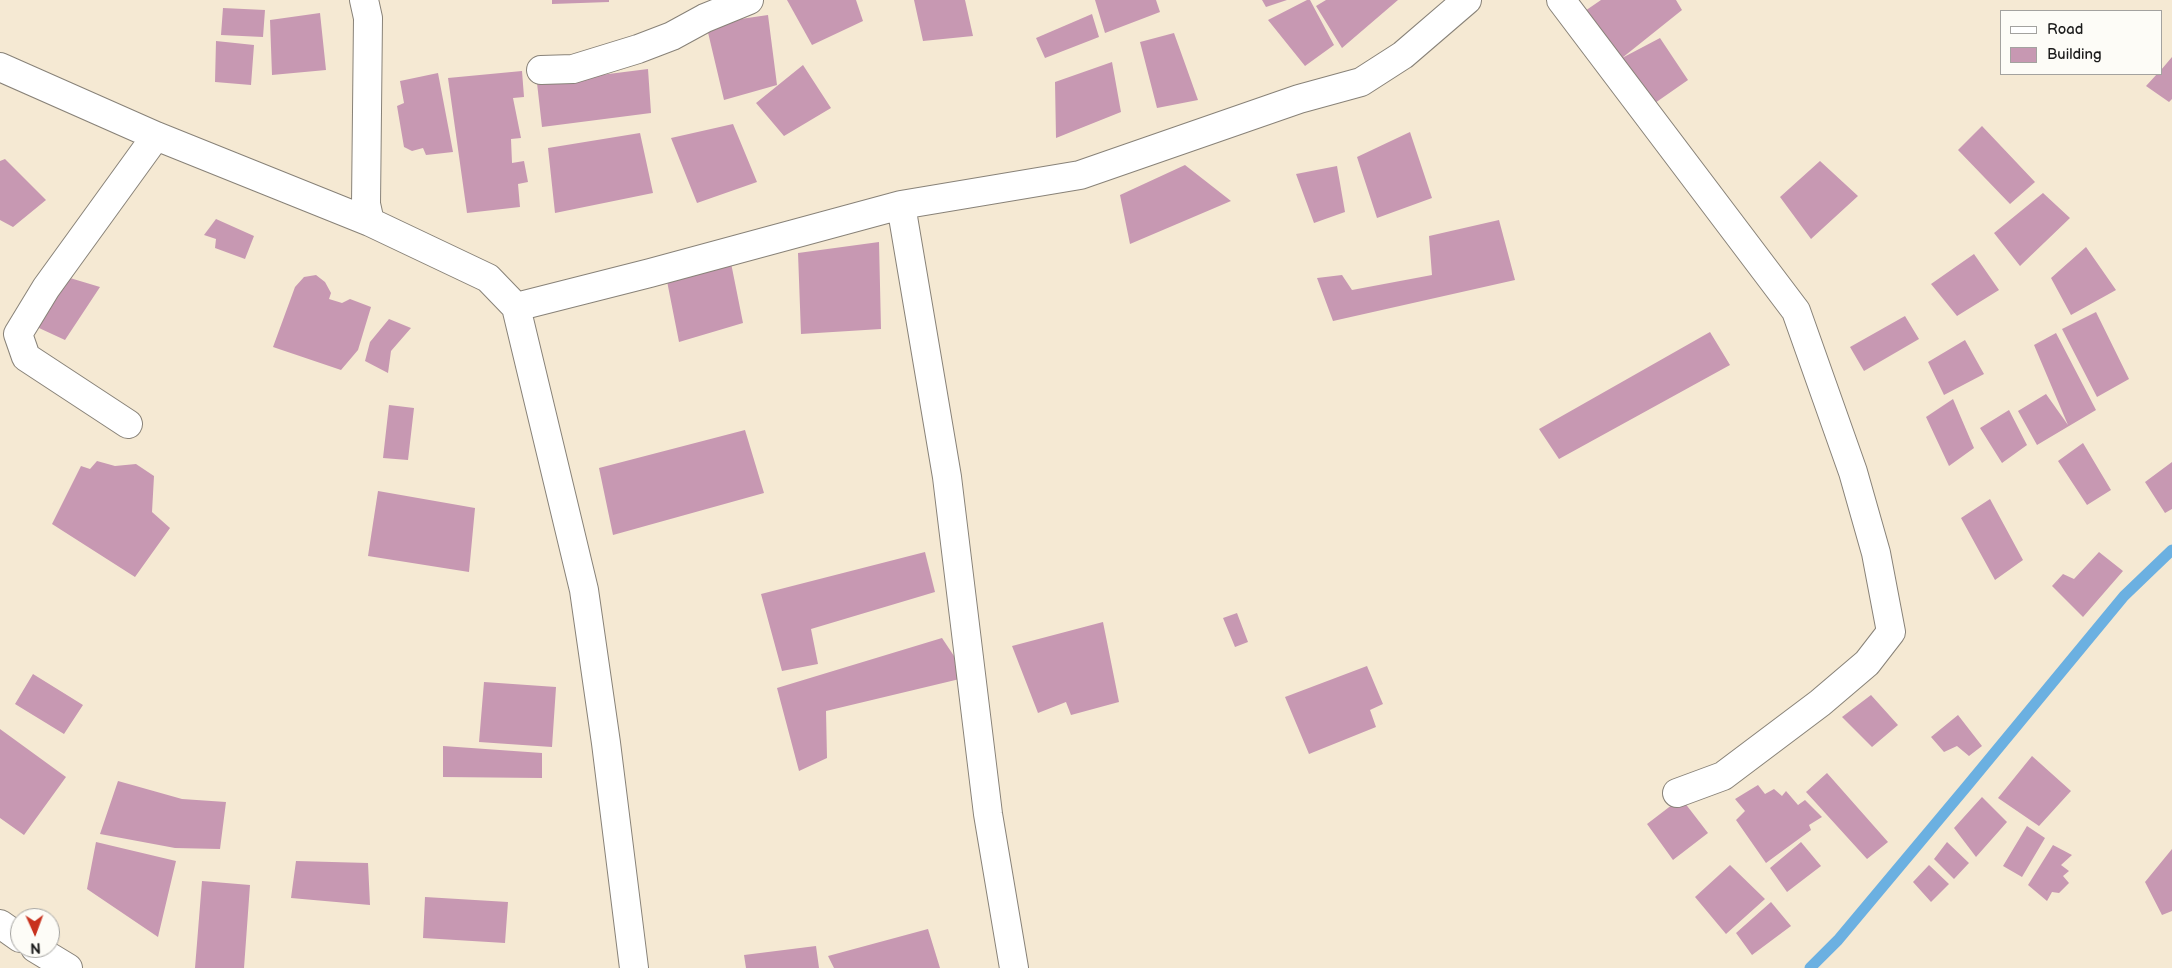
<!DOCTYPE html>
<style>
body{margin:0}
#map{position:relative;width:2172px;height:968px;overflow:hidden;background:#f5e9d3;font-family:"Balsamiq Sans",sans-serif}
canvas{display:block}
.legend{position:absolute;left:2000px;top:10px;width:162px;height:65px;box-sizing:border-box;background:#fdfcf7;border:1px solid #a3a29f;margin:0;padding:6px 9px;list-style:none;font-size:15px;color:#1c1c1c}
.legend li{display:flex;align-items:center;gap:10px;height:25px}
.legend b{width:25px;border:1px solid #a3a29f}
.north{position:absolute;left:10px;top:908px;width:50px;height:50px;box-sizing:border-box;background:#fdfcf7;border:1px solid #a3a29f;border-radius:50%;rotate:178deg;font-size:14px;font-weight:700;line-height:20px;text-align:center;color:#1c1c1c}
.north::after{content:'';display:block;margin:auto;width:18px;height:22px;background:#c8321e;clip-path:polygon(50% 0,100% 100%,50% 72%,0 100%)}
</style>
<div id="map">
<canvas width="2172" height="968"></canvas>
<ul class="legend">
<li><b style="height:6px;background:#fff"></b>Road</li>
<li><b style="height:14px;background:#c798b2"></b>Building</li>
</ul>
<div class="north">N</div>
</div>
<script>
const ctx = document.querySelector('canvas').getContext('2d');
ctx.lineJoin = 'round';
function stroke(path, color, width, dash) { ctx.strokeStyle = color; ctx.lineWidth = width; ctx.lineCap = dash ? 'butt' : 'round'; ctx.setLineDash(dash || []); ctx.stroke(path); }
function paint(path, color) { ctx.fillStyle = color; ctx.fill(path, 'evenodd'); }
stroke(new Path2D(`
 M1810,968L1838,940L1967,786L2124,596L2172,550`), '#6bb0e1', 11);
paint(new Path2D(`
 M552,0H609V2L552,4Z
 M787,0H856L863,21L812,45Z
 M914,0H965L973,36L923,41Z
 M1095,0H1156L1160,12L1105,33Z
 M1262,0H1287L1266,7Z
 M1307,0H1310L1334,45L1305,66L1268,20Z
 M1326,0H1398L1342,48L1316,6Z
 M1601,0H1676L1682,10L1622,58L1582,13Z
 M223,8L265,10L263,37L221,35Z
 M320,13L326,70L272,75L270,20Z
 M1092,14L1099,37L1045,58L1036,38Z
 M768,15L777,85L724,100L706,24Z
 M1174,33L1198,100L1157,108L1140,42Z
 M1660,38L1688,80L1655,103L1622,58Z
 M216,41L254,45L251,85L215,82Z
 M2172,57V99L2169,102L2146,86L2157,74H2161V70Z
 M1112,62L1121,112L1056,138L1055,82Z
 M803,65L831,108L784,136L756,103Z
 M648,69L651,113L542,127L537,83Z
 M522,71L524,97L513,98L521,138L511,139L512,163L524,161L528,182L518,184L520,207L467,213L448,78Z
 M438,73L453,152L426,155L423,148L412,151L404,147L397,106L404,103L400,81Z
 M733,124L757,182L697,203L671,138Z
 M1982,126L2035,182L2010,204L1958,150Z
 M1410,132L1432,198L1377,218L1357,157Z
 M640,133L653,193L555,213L548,148Z
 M5,159L46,200L13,227L0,220V161Z
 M1820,161L1858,196L1811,239L1780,197Z
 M1185,165L1231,201L1130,244L1120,195Z
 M1337,166L1345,212L1314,223L1296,174Z
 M2043,193L2070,218L2020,266L1994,233Z
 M216,219L254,236L245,259L215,248L216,239L204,235Z
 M1499,220L1515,280L1333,321L1317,278L1342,275L1352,290L1432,275L1429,236Z
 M879,242L881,329L801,334L798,253Z
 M2086,247L2116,290L2071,315L2051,278Z
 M1974,254L1999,290L1957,316L1931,284Z
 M730,258L743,323L679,342L666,276Z
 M316,275L325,282L331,293L329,299L342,303L350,299L371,307L358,350L341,370L273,347L295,287L304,277Z
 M70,278L100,287L65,340L26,322Z
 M2096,312L2129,379L2097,397L2062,329Z
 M1905,316L1919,339L1864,371L1850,347Z
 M389,319L411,328L391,351L388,373L365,361L370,342Z
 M1710,332L1730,365L1559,459L1539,429Z
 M2056,333L2096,410L2037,445L2018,411L2046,394L2068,425L2034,345Z
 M1965,340L1984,374L1944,395L1928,362Z
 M1953,399L1974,448L1949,466L1926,417Z
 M389,405L414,408L408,460L383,458Z
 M2009,410L2027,445L2002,463L1980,428Z
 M745,430L764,493L613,535L599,468Z
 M2083,443L2111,490L2087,505L2058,461Z
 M97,461L115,466L136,464L154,476L152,512L170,528L135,577L52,524L81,466L90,469Z
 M2172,462V509L2165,513L2145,482Z
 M378,491L475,508L469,572L368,556Z
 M1990,499L2023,560L1995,580L1961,518Z
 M925,552L935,592L811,629L818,664L782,671L761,594Z
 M2099,552L2123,571L2083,617L2052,586L2063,574L2074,579Z
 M1237,613L1248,642L1235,647L1223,618Z
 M1103,622L1119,702L1071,715L1066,702L1038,713L1012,646Z
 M942,638L968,677L826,711L827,758L799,771L777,688Z
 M1367,666L1383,704L1370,710L1376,727L1309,754L1285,697Z
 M33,674L83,705L64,734L15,704Z
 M484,682L556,687L552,747L479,742Z
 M1871,695L1898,725L1872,747L1842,717Z
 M1958,715L1982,746L1969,756L1957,746L1944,752L1931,737Z
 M0,729L66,777L24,835L0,818Z
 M443,746L542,753V778L443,777Z
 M2032,756L2071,791L2039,826L1998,798Z
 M1827,773L1888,842L1867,859L1806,792Z
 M118,781L182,799L226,802L220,849L175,848L100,834Z
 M1758,785L1765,794L1774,789L1782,796L1786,791L1798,805L1805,800L1822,817L1809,825L1811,830L1766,863L1736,820L1745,811L1735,799Z
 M1982,797L2007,822L1976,857L1954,828Z
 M1681,798L1708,833L1673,860L1647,824Z
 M2027,826L2045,838L2022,877L2003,866Z
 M96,842L176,861L158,937L87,889Z
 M1801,842L1821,866L1787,892L1770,868Z
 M1947,842L1969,863L1954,879L1934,859Z
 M2053,845L2072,855L2061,865L2069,871L2063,876L2069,883L2059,893L2052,892L2047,901L2028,885Z
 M2172,849V911L2162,915L2145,882Z
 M296,861L368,863L370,905L291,898Z
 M1730,865L1765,899L1726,934L1695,897Z
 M1929,865L1949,884L1931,902L1913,882Z
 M202,881L250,885L244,968H195Z
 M425,897L508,902L505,943L423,938Z
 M1771,902L1791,926L1752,955L1736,933Z
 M928,929L940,968H834L828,956Z
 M816,946L819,968H746L744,955Z`), '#c798b2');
const street = new Path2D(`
 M364,0L368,18L366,204L370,222
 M1561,0L1796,311L1853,472L1876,553L1891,632L1867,663L1820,703L1723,776L1677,793
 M0,67L156,136L370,222L488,278L516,307L584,590L606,743L634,968
 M541,70L573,69L638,49L672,36L705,18L749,0
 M901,205L947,477L988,814L1014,968
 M516,307L650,273L901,205L1080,175L1299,99L1361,82L1403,55L1467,0
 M128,424L26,357L18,334L46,288L156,136
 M0,924L20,938
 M35,948L68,968`);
stroke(street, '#888278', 30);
stroke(street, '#fff', 28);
</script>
